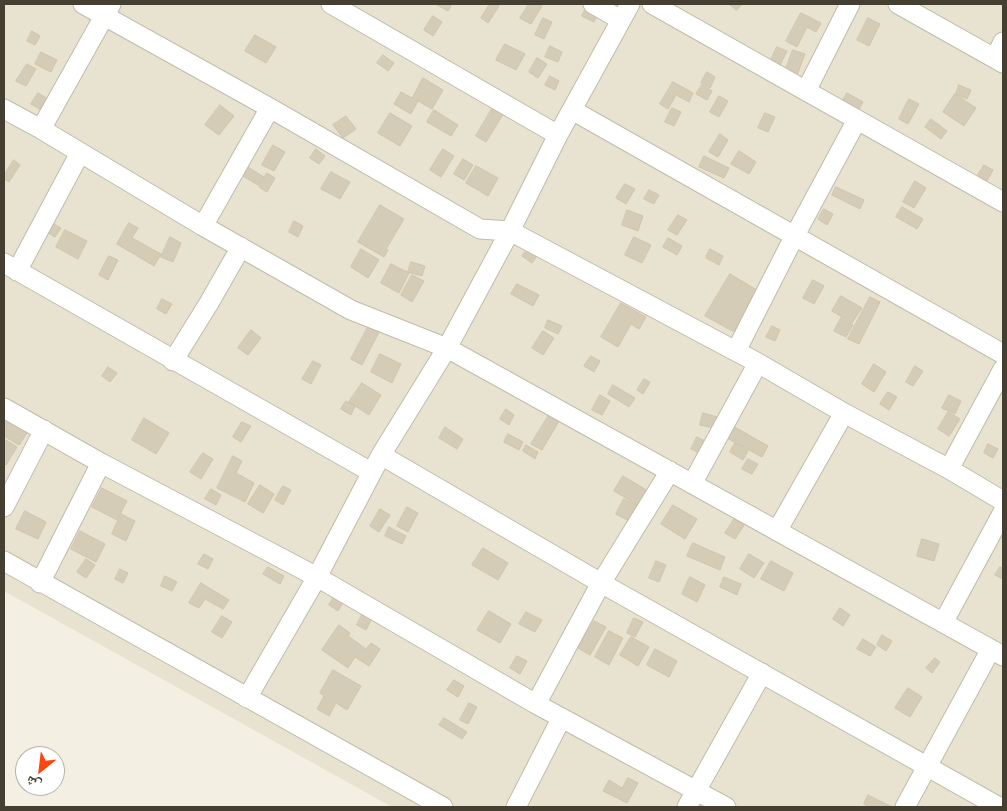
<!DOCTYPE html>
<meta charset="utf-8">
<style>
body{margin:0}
#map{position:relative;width:1007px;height:811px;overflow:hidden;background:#f3efe2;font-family:"Golos Text","Noto Naskh Arabic",sans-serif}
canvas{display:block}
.frame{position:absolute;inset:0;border:5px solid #453f32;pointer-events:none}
.north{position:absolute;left:15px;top:746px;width:50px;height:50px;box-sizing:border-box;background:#fff;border:1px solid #b5b2ad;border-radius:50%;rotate:209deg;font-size:14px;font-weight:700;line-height:20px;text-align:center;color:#453f32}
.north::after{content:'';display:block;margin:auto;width:18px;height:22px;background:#ff440d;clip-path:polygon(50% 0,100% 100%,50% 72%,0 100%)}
</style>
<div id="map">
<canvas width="1007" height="811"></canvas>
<div class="frame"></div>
<div class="north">ش</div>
</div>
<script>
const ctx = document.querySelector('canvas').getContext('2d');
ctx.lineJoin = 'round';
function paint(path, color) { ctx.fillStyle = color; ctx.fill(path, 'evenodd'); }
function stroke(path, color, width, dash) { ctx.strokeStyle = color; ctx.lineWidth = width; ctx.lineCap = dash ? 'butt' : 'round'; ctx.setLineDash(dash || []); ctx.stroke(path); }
paint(new Path2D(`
 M4,4H1003V807H392L4,591Z`), '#e8e2d0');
const building = new Path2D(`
 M438,4H452L448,11L437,5Z
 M490,4H496L499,6L488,23L481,18Z
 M529,4H539L542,6L531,24L520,18Z
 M729,4H742L737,10Z
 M586,8L598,14L594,22L582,16Z
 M801,13L821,23L816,32L807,27L797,47L786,41Z
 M433,16L442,22L433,36L424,30Z
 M543,18L552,22L544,39L535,35Z
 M868,18L880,24L869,46L857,40Z
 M32,31L40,36L35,45L27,41Z
 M255,35L276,47L266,63L245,51Z
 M505,44L525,54L516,70L496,60Z
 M550,46L562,52L558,62L545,57Z
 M777,47L787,51L780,65L771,60Z
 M793,50L805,54L797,75L785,71Z
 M41,52L57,60L51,72L35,64Z
 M383,55L394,63L388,71L377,63Z
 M537,58L547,64L538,78L529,72Z
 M27,64L36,69L26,86L16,81Z
 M707,72L715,77L710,88L701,83Z
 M550,76L559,81L555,90L545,85Z
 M423,78L443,90L432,109L418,101L411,114L394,104L401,92L412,98Z
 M673,82L693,93L689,102L676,95L668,109L660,104Z
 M702,85L712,91L707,100L696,94Z
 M959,85L971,90L967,99L956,94Z
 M38,93L48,99L41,110L31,104Z
 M847,93L863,102L857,113L841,104Z
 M955,94L976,108L964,126L943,112Z
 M719,96L728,101L719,117L710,112Z
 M909,99L919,104L908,124L899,119Z
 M496,102L507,108L486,142L476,136Z
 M220,105L234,116L219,135L205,125Z
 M672,108L681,112L674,126L665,122Z
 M434,110L458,125L451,136L427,122Z
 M390,113L412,126L400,146L378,133Z
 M765,113L775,117L768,132L758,128Z
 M346,116L356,129L343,138L333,125Z
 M931,119L947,131L941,139L925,127Z
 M720,134L728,140L718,157L709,152Z
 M273,145L285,152L274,171L262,165Z
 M316,149L325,156L319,164L310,158Z
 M443,149L454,156L441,177L430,170Z
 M739,151L756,162L749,174L731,164Z
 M704,156L729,168L724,178L699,167Z
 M463,159L473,165L464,180L454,174Z
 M14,160L20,165L9,182L4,179V175Z
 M984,165L993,170L987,181L978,175Z
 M246,166L264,177L258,185L241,175Z
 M476,166L498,178L488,196L466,183Z
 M331,172L350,182L340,199L321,189Z
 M267,173L275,178L267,192L259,187Z
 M915,181L926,188L914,208L903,202Z
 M625,184L635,189L626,204L616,198Z
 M836,187L864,200L860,209L832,195Z
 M649,190L659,195L654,204L644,199Z
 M380,205L404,219L386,249L388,250L384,257L358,242Z
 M902,207L923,219L917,229L896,217Z
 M824,209L833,214L827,225L818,219Z
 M627,210L643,216L638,231L622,225Z
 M678,215L687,220L677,235L668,230Z
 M294,221L303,226L298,237L289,232Z
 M52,223L61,228L55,237L47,232Z
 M129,223L138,228L132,238L161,254L154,266L117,244Z
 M65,230L87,241L78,259L56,247Z
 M170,237L181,243L173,262L161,257Z
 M634,237L651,245L642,263L625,255Z
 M668,238L682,246L677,255L663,247Z
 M530,246L539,253L532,263L522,256Z
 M361,249L379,260L368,278L351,267Z
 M710,249L723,256L719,265L706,258Z
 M109,256L118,260L108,280L99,275Z
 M411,262L425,266L422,276L408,272Z
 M391,264L409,273L399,293L381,283Z
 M730,274L762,293L738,334L705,316Z
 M412,275L424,281L412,302L401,295Z
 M813,280L824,286L814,304L803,298Z
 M517,284L539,295L533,306L511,294Z
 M841,296L862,308L852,323L832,311Z
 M870,297L880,302L859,344L848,339Z
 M162,299L172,304L166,314L157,309Z
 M621,303L646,317L639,329L631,324L618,347L601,337Z
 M841,318L853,325L846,337L834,331Z
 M548,320L562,326L558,334L545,328Z
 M772,326L780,330L775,341L766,337Z
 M368,327L379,332L362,365L351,359Z
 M251,330L261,338L248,355L238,348Z
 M543,331L554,338L543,355L532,348Z
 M380,354L401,364L392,383L371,372Z
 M591,356L600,361L594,372L584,366Z
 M313,361L321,365L311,384L302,379Z
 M874,364L886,372L874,392L862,384Z
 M915,366L923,371L913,386L906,382Z
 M108,367L117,373L110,382L102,376Z
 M644,379L650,382L643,394L637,390Z
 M362,383L381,395L369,415L349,402Z
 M613,385L635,398L629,407L608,394Z
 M888,392L897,397L889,410L880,404Z
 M600,395L610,401L602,415L592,410Z
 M949,395L961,401L955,414L942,408Z
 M346,401L355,406L351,415L341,409Z
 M506,409L514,415L509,425L500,419Z
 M552,410L562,416L542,450L531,444Z
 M948,412L960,419L949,436L938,429Z
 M703,413L717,417L714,428L700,425Z
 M144,418L169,433L156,454L132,440Z
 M4,419L27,433L19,445L4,436Z
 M242,422L251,426L241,442L233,437Z
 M731,425L768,446L762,457L725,437Z
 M445,427L463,439L457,449L439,438Z
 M508,434L523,442L519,450L504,442Z
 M697,437L707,442L701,454L691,449Z
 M4,439L17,447L6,465L4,463Z
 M735,443L748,451L743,460L730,452Z
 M988,444L998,449L993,458L984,453Z
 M526,445L538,452L535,459L523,451Z
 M203,453L213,459L201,479L190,472Z
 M233,456L242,461L236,473L254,483L245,502L217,488Z
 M748,459L758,464L752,474L742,469Z
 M623,476L648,491L639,506L614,491Z
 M260,485L274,494L263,513L248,504Z
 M283,486L291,490L283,505L275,500Z
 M102,488L127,501L117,520L92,507Z
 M211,489L221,495L216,505L205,499Z
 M624,499L639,507L631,522L616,514Z
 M673,505L697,519L685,539L661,524Z
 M407,507L418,513L408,532L397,526Z
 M380,509L390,515L379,532L370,526Z
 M25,511L46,522L38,539L16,529Z
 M121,514L135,521L126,541L112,534Z
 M735,518L745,524L735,539L725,533Z
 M389,527L406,536L402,544L385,536Z
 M80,531L105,544L96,562L71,549Z
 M922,539L939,544L934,561L917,556Z
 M693,543L725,557L720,570L687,556Z
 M483,548L508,563L498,580L472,565Z
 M204,554L213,559L208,569L198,564Z
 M749,554L764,563L754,578L740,569Z
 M86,559L95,565L86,578L77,572Z
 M656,561L666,565L659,582L649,578Z
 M771,561L793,573L784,591L761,579Z
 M268,567L284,576L280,584L263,574Z
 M1000,567L1003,569V579L995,575Z
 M120,569L128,573L123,583L115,579Z
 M165,576L177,582L172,591L161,586Z
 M690,577L705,585L697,602L682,594Z
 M724,577L741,584L737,595L720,587Z
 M201,583L229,600L223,609L205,599L199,608L189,603Z
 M335,595L344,601L338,611L329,605Z
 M840,608L850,615L843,626L833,619Z
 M489,611L511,624L500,643L477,630Z
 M526,612L542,620L535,632L519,624Z
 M363,613L372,618L366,630L357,625Z
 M222,616L232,622L222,638L212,632Z
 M634,618L643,622L635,637L627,633Z
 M594,621L606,627L590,655L578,648Z
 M339,625L350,633L348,636L366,649L371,643L380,649L369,666L355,657L348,668L322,650Z
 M609,631L623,638L609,665L595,657Z
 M882,635L892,641L886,651L877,645Z
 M631,637L649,647L638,666L620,655Z
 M863,639L876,647L870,656L857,649Z
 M655,649L677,661L669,677L647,665Z
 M517,656L527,661L520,674L510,668Z
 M935,658L940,662L932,673L926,668Z
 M333,670L361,686L347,710L336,703L329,716L317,709L324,696L320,693Z
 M454,680L464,686L458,697L447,690Z
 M908,688L922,697L910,717L895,708Z
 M469,703L477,707L468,724L460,720Z
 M444,718L467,732L462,739L439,725Z
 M628,778L638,783L627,803L603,791L609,780L622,788Z
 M868,795L892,807H870L864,804Z`);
paint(building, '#d5ccb7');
stroke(building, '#d1c5a9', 1);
const street = new Path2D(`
 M83,4L270,108L480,229L510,231L758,363L844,413L949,469L1003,501
 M331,4L558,135
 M593,4L621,20
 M652,4L1003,202
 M898,4L1003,63
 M995,58L1003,42
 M806,91L850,4
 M4,109L41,129L203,226L351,310L447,348L1003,656
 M572,110L1003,354
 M41,129L111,4
 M203,226L270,108
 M4,263L371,472
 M17,271L80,153
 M736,351L794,237L857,120
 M173,361L209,303L241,247
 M4,408L101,463L317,577L536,704L726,807
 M381,455L601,583L999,807
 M949,469L1003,369
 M692,484L758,363
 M4,507L44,430
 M777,531L844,413
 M4,561L443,807
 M40,583L101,463
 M943,623L1003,512
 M247,698L317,577L381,455L447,348L510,231L558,135L630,4
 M536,704L601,583L670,471
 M516,807L561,719
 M687,807L762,673
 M905,807L991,649`);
stroke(street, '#c2bba7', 21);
stroke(street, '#fff', 19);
</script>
